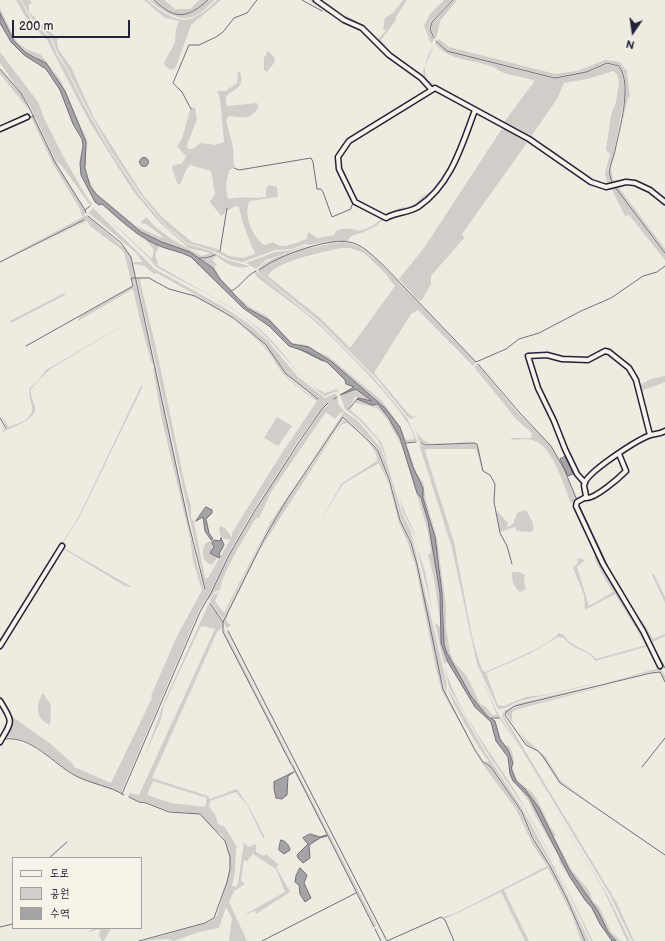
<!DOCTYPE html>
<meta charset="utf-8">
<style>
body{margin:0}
#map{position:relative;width:665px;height:941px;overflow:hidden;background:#eeebe1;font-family:"Balsamiq Sans","Poor Story",sans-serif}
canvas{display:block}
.legend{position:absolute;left:12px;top:857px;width:130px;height:72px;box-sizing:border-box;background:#f7f3e8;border:1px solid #a29fa3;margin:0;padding:5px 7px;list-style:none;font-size:12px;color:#22223b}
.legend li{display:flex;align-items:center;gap:8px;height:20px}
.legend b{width:20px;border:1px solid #a29fa3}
.north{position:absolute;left:613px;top:12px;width:40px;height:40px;-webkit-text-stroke:3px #f7f3e8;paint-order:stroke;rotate:193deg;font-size:11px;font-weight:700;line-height:16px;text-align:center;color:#22223b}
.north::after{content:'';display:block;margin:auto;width:14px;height:18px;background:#22223b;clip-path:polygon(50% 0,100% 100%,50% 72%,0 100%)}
.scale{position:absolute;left:12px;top:20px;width:118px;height:18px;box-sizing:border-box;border:2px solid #22223b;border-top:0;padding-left:5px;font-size:12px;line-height:14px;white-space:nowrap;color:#22223b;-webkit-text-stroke:3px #f7f3e8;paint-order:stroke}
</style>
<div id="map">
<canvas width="665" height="941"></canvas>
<ul class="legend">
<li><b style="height:5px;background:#f7f3e8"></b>도로</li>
<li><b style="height:11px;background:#d1cdc9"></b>공원</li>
<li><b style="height:11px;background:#a6a3a6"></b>수역</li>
</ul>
<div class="north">N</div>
<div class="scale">200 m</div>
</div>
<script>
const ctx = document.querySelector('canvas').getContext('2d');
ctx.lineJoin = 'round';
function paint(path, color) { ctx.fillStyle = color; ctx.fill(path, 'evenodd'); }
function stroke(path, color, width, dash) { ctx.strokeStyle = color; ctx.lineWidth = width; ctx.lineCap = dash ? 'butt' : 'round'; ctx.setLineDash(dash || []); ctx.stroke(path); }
paint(new Path2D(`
 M16,0H20L34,24L51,39L57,55L66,68L85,107L110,151L140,196L165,226L187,244L211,251L227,260L250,266C238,271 225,263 216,256L212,260L217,265L214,267L222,280L232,290L230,291L213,268L200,258L207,259L215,255L206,258L198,257L141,232L96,194L90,186L85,168L86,142L65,91L52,70L35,56L26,53L14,41L0,13V8L15,40L26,49L41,55L60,79L87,140C88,149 85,157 85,166C86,175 92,185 96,193L136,226L162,238V236L146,224L140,223L146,217C162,235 181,245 202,256L210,253L188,248L185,245L160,223L133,191L89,121L47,40L29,23Z
 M21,0H30L32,4H29V12L58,39L57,41L58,49L71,67L94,118L143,195L163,218L192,242L217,249L229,256L243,258L255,254L243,224L239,207L236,206L226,211L227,207L224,214L221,216L210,202L215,194L211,171L190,165L186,170L181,183L178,185L172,168L173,165L182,164L186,156L177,146L182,139L191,107L195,108L197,119L187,145L188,149H192L201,143L215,145L224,142L220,99L217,91H226L237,83L238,72H240C245,90 234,87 226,97V104L228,106L257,103L258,108C249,121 243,117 229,116L226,120L233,147L234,167L229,171L226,184L227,196L229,199C241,196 254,199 266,197V188L269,185L277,187L278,197L250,201C242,213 253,239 265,245L273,242C283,251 296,242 307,239L308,232L318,238L334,235L336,231C344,228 347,228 355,230C364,233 377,223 384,217L383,220C367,236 332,240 310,245L305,244L292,249L275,250L243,262L232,260L211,250L187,243L165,225L141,195L111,151L86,106L67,68L58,54L52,38L35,23Z
 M144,0H147C159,10 179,26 195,17C203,13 211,6 217,0H221L191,25L176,67L171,70L166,67L164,63L175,42L176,29L179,21L165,18Z
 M149,0C155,0 156,3 160,6C180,21 192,15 209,0H215C209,5 200,15 192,17C177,22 160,9 149,0Z
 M155,0H164L175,9H190L199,0H208C187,18 176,20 155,0Z
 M309,0H316L334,13L362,28L391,57L388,59L362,29L325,12Z
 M318,0H322L344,15L355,20L378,39L386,31L383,29L385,18L393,13L403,0H407L396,17V20L381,40L391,53V55L363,27L344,19Z
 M444,0H452L431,22L429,29L434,40L431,44L424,25L430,14Z
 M454,0H457L440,21L436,39L431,29L432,23Z
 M439,39L449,47L555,74L577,71L605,60L620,62L627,71L630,97L628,98L611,170L613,180L621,181L613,183C608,171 611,165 615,153C620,132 633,85 620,66L607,62L586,71L555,77L447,50L437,41Z
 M436,41L447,51L555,78L586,72L607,64L619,67L623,75L625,94L614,152L608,169L612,183L604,185L596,184L549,151L431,85L424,77L423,71ZM435,44C450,61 471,59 490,66C495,67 499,71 504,73C513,76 525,77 535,81L534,82L504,122L429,81C420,71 428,53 435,44ZM613,71L617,74L619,82L616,102L611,115L606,150L610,154L605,173L607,183C588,185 569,161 554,151C546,146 537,142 530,138L557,99L564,83L587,79Z
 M268,51L275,58L274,63L267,72L264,70V58Z
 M0,52L38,102L44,118L63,156L86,196L92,204L90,205L62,166L56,161L30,106L0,63Z
 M0,70L20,93L33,115L0,74Z
 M31,117H34L55,162L85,210V214L82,217L80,209L53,164Z
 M502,125L529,140L462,234L464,238L431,276V284L422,300L419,301L399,279L424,248L503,127Z
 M617,185L665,249V252L615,186Z
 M614,186L665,254V260L629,215L625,216L611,188Z
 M436,190L416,207L385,216L399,208L413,206L423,196Z
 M94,206L152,259L154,250L145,239L136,234L131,229L159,246L155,255L158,263L157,265L232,308C245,318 259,327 270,339C288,357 302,383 325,393L337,389L340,394L337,391L325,396C295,375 279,346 251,323C224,300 188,285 156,267L149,258Z
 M93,208L155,269L225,308L249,324L268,341L298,377L325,398L336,393L339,405L344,411L358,421L380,447L387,464L402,513L411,532L447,685L446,694L435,652L418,564L412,543L401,519L390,479L379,451L374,444L344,416L303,474L265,534L223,619L210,601L213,595L219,592L215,601L224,613L270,523L344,412L340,413L335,419L326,412L271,492L259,518H256C248,531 220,577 220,590L214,592L209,600L208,599L229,555L270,487L322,410L329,404L328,403L321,409L298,441L253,511L228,554L210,593L199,611L121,793C106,787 90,783 75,775C52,763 32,734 3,738L8,731L10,715L52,745L73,764L74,767L111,783L152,698L151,696L176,638L202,590L193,561L190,538L162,420L153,368L155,366L197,564L204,589L206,592L137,279L141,277L140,281L158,357L185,485L191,506V518L194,522L205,578H208L230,540L221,538L219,529L220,526L225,528L232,538V533L278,459L317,401C306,393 295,386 286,377C277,368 273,356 264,347C244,325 217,305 189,295C214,300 248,329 265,346C273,354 278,365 285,374C290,381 311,397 319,399L286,374L266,345L235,317L157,273L154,274L145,266L134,264L133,262H143L136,253L89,213Z
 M87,215L126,250L131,257L135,277H130L125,255L122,250L90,226L87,221L18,254L85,221L84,220L0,261Z
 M351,236L347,241L324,243L306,249L276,260L258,270C264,255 334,241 351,236Z
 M342,242C357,243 367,252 378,261L476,363L473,366L418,310L411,314L374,373L408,413L413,417L417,416L412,419L408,417L376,378L319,321L258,272C270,256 321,245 342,242ZM341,248H350L364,253L383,271L395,286L350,348L319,317L268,276C273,262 326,251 341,248Z
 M305,246H307L266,260L256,269L246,263L275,252L292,250Z
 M256,271L318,322L373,377L407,418L417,441L405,442L400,427L385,408L372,396L332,362L309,347L292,344L263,316L247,309L231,292L233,291L234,294L251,308L267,316L292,343L307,345L315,351L328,356L382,401L400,426L406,440L414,439C415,418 338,343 320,326C300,308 278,293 257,277L255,272Z
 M132,278H135L154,364L153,365L150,358L139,316L50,369L31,389C30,397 34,401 35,408C36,420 9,429 0,433L4,430L0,421L5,429L7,428L0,414L9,427C17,424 34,419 32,407C31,400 28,396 30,388L38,381L46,370L139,316L133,289L78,321V319L81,316L134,286Z
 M64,293L65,295L11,323L10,321Z
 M477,364L518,413L551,446L563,469L577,500L575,504L571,503C563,484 553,446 533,440C526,438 518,440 511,440L512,438H531L532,433L517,420L474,367Z
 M665,376V382L641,391L639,386L651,379Z
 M141,386H143L79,518L0,642L78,518Z
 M356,389L373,401L355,397L349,409L362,420L382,443L388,463L378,440L359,420L345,409L340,395Z
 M357,399L380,406L400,438L404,450L387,419L377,408L357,403L355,402Z
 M277,417L292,426L278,446L264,438Z
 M344,419L373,445L378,452L388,479L400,520L410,543L417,564L443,689L475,750L482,762L491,768L521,812L531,837L550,866L565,897L584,941H581L572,915L548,868L504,890L529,941H525L501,892L445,919L443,917L456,913L547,866L533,845L516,809L481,762L442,691L436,669L416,568L408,543L399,523L389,484L379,463L343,484L321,520L342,483L377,461C378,447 357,431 347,423L342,424L336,431L261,548L229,612L226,621L231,625L227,628L223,622L266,535L286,502Z
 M414,424C422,456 450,439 474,442L425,444L419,442Z
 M406,443L416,472L423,482L426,501L437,538L446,607V627L450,652L454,662L465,674L471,684L480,704L486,707L492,715H497L479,672L496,710L520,749L499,718L487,716L471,697L451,661L444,644V612L439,562L429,514L423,498V488L413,467Z
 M474,443L479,449L482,471L476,449H426L425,451L454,542L473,641L482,670L485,672C503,664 547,647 559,633C566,635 566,640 571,643C580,649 590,651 596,659L646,645L615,594L585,610L584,595L573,568L578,563L577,558L585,560L577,567L589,606L613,592L602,574L594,557L597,555L649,646L595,661C590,650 572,650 564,638L558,637L529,654L486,673L498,705L504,706L526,697L544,695L601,682C576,689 550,694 524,700C516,701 506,710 498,709L477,664L452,548L419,444L425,446Z
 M407,461L428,521L440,593V620L434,579L428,554L431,553L428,532Z
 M394,478L401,503L414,532L415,541L425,571L433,614L413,532L403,512Z
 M496,510L508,523L507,527L513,524L517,513L526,510L532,521L534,530L530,532L517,531L515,527L500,532Z
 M213,539L212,551L217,558L212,565C202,561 201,554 205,544Z
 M62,548H64L132,587L125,586Z
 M512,572H520L525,575L524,582L526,589L520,592C513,586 512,581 512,572Z
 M654,574L665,597V603L652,575Z
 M209,603L216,611L224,626L217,632L152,778L208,796L210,799L237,789C249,806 256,819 265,838H263L247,805L236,792L210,801L209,807L216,816L218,824L225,827L237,847L236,849L235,872L232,886L236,887L238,883L244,842L248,847L256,844V852L264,856L266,854L279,865L276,867L290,892L256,914L255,911L244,915L285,892L276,869L253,854L247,861L244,860L241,881L245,884L234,891L229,902L247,941H229L232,918L226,907L219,928L199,932L174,941L168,939L143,941L210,922L217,916L230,870L229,851L222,835L212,828L200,814L169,811L146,802H139L128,796L130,793L139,795L215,629L202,626L200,628L164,705L161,719L145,755L165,700ZM153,781L207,798L205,807L171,803L150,796L147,794Z
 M642,620L653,639L665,634V636L653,642L640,621Z
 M435,623L440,627L441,643L448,662L444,664C458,717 498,759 524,806C549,850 570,896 593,941H591L556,867L524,807L486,751L449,687Z
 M224,627L225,632L376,925L375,927L235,655L224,632Z
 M227,631L387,941L227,632Z
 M659,668H661L665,676V681L660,671L651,672L515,706L504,713V716L617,903L634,941H632L610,895L502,717L504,711L519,703L599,685Z
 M617,683L515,710L512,712C509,731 536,746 547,758V759L561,781L592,804L560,782L538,751L527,744L506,713L516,707Z
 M448,688L485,752L522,808L554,867L589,941H586L566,896L551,865L533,836L523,812L492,767L483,761L490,762C482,755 448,697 448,688Z
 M43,693L51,705L50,725C35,719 36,704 43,693Z
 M502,744L509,746C518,762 510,763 515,775C518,784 528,787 534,795C543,807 546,823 556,835L554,837L571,869L590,892L592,900L599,907L611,932L621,941H616L608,932L598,911L570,871L539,808L525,789L516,781L511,768L513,762Z
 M516,785L529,797L585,900L560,863L558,855L536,817L528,800Z
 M547,796L608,896L630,941H627L603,889Z
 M95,928H111L104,941H101V939L99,936L100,929L88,932Z`), '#d1cdc9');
const water = new Path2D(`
 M0,13L14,41L26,53L46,63L65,91L86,142L85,168L90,186L96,194L141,232L162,242L190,252L213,268L220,279L247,308L269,320L292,344L309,347L332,362L385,408L400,427L413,467L423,488V498L435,537L442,593L444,644L447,653L471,696L487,716L495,721L500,739L508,750L513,763L511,768L516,781L525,789L539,808L570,871L598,911L608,932L616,941H612L600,924L592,908L585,900L570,877L529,797L513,781L510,774L508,757L496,741L491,722L475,707L448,662L441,643L440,593L428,521L421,498L417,493L400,438L388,417L378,404L372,405L357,399L358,398L372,401L356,389L340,395L354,387L346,384L345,380L328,363L307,352L289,346L269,326L243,308L191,257C180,251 167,250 155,244C135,234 119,219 102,204L99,205L95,202L81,175L80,163L83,146L82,139L73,124L60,90L46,69L24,55L11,42L0,23Z
 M139.5 162a4.5 4.5 0 1 1 9 0a4.5 4.5 0 1 1-9 0Z
 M567,456L575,473L568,476L560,459Z
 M206,507L212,510V513L206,519L209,533L213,539L211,540L205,531L203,517L196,521Z
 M221,538L224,545L219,554L220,556L219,558L210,553L214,547L212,543L214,540L220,541Z
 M294,772L288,776L287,795L282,799L276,798L274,789V782Z
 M310,834L320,837L326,835L327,836L320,838L309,845L310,858L303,863L298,858L297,855L308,844L303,838Z
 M281,840C286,841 289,845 290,850L284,854L279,850Z
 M300,868L307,875L304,883L311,898L305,902L300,894L299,885L295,882L296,876Z`);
paint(water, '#a6a3a6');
stroke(water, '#716f7b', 1);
stroke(new Path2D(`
 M154,0C175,20 187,19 208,0
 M302,0L322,11
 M434,38L430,29L432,22L453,0
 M436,41L447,51L555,78L586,72L607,63L619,66C633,86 619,129 615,151C611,166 606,169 613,184
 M0,69L20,92L29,107L55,162L85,210
 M191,109L182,92L173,83L189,45H199L216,37L223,32L234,18L247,13L257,0
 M28,118L34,116
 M234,168L239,170L311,158L313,162L317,189H321L323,192L332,217L351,209V206L354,204
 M615,187L665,253
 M86,213L85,210L90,206
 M88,216L121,243L131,257L188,521L205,589
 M220,251L227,208
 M199,258H206L215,255
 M0,262L84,220
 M259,270C264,267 269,263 274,261C291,252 331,238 349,242C362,244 373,256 382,264L476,362L506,349L519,339L539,333L581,311L611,298L643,276L657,272L665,266
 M231,291C241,287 245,276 256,271
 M26,346L133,286L131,278H149L169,289L195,296L234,318L266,345L286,374L318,399
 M299,349L323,361
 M478,364L519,412L551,446L564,469L577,500
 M334,399L337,397
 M349,409L357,399
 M0,418L6,428
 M406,443L416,442
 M421,443L425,445L474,443L477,444L483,471L490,475L495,484L494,502L500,533L507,546L512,564
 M579,505L611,573
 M614,579L634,613
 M210,603L223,622V632L291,764
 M223,622L266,535L286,501L343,417L373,445L378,451L389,479L400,520L411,543L417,564L443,689L475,750L483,762L491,767L522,812L532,837L550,866L566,897L585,941
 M228,631L387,941L441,917L445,920L454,941
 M645,632L665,668
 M665,682L660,672L651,673L515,706L506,712L505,715L526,745L538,751L544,758L560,783L665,855
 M491,718H499
 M4,739C32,735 53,764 76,776C91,784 110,786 124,795
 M292,765L374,927
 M642,767L665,738
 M122,794L200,612L211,593L229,555L254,512L299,442L322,409L328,403
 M129,797L139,802L146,803L169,812L200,814L225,841L230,857V869L227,882L214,918L205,923L139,941
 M49,858L67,842
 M0,927L13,924
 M375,929L381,941
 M262,941L356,893`), '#716f7b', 1);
const street = new Path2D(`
 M316,0L344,20L362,28L389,55L421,78L431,89
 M475,110C462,145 451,185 418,207C408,213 396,212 386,218L355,202L339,169L338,157L349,141L435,88L529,139L591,182L606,187L626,182L635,183L650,190L665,202
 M0,129L27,117
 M585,483L577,474L565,449L554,421L538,388L528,356L547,355L562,359L588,360L605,351L609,352L629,368L636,380L650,435
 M586,498C595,499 619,478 626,471L619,454
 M0,646L62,546
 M660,666L643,631L603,564L576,506L577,502L586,497C586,493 584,488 584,485C585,473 636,441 648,436C654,433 658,435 665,431
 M0,701C14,723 12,721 0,742`);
stroke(street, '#22223b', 7);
stroke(street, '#f7f3e8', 4);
</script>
